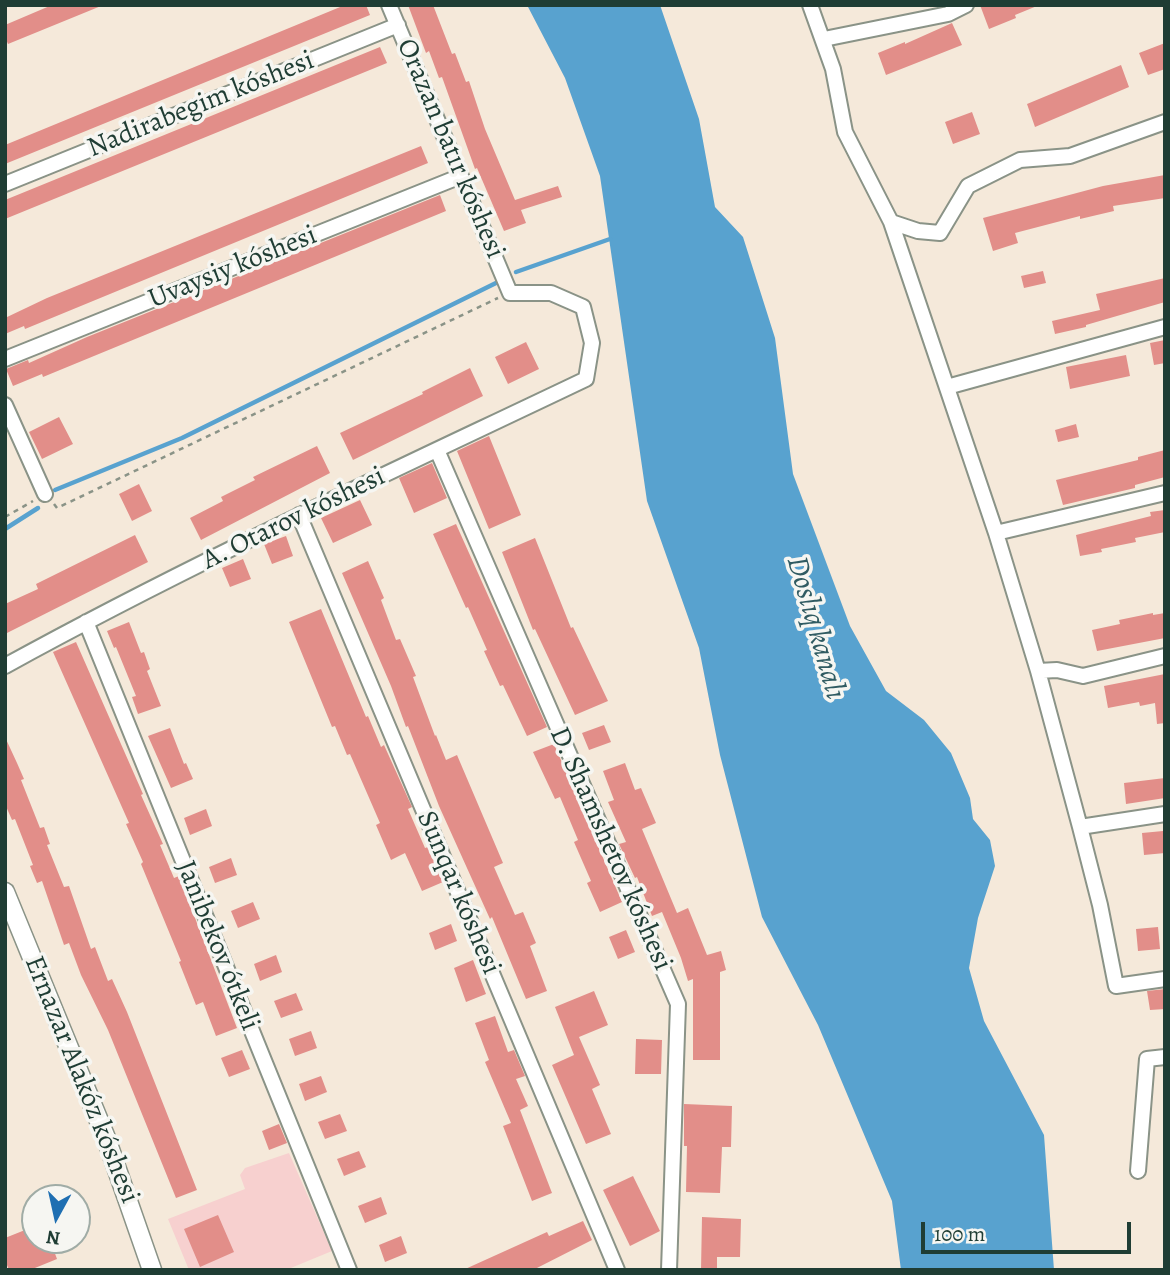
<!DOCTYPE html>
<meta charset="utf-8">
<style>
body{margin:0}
#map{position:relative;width:1170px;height:1275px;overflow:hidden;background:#f5e9da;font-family:Alegreya,serif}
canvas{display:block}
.frame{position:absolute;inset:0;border:7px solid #1f3d34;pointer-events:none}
.north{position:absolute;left:21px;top:1184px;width:70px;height:70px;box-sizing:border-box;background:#f6f6f2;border:2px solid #a0aca6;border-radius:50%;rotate:188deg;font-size:19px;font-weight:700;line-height:28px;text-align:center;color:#1f3d34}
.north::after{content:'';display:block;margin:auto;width:24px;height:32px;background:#1f6fb2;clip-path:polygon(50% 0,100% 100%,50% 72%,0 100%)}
.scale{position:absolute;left:921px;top:1222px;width:210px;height:32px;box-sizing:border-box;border:4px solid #1f3d34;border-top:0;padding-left:9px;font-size:21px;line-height:24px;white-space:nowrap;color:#1f3d34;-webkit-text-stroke:5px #f6f6f2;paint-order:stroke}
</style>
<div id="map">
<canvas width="1170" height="1275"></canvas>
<div class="frame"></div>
<div class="north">N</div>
<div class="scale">100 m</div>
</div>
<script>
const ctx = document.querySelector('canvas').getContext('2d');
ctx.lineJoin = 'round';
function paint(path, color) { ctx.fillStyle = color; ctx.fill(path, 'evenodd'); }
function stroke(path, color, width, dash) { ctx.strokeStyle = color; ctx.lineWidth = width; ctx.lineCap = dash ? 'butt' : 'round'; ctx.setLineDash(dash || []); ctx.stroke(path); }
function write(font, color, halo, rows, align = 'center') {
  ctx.font = font + ' Alegreya,serif'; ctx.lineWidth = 7; ctx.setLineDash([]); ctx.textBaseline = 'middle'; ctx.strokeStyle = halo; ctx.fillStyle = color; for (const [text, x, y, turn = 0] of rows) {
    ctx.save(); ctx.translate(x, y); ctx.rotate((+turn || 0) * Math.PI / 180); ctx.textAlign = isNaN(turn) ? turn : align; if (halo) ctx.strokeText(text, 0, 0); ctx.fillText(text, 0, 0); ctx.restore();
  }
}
paint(new Path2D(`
 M289,1153L332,1251L286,1270H189L168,1219L245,1189L240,1175L245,1168Z`), '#f7d0cf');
paint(new Path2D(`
 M527,5H660L699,119L715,207L743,237L775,338L793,474L850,626L886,691L924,720L951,753L970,798L973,819L990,840L995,866L978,918L969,968L984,1021L1044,1135L1054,1270H901L892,1201L818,1025L762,917L720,755L699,648L647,501L600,176L565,78Z`), '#58a2cf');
stroke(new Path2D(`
 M516,272L610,239
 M55,490L182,438L498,282
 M5,529L38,508`), '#58a2cf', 4.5);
paint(new Path2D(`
 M52,5L101,6L8,44L5,37V25Z
 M345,5H366L370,15L5,164V145Z
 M408,5H433L452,54L455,53L466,82L469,81L485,129L515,200L558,186L562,197L521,210L526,223L504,231L477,168L475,169L442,77L439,78L429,51L426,53Z
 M980,5H1037V6L1015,15L1016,18L989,29Z
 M952,23L962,45L886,75L878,53L905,42V44Z
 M1165,43V69L1148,75L1139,53Z
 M380,47L387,63L5,219V200Z
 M1121,65L1129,87L1035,127L1027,104Z
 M972,112L980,134L953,144L945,122Z
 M421,146L428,163L25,329L24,326L5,334V318L47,298Z
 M1165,175V198L1113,206L1114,211L1080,219V216L1015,233L1018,243L993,251L983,218L1103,186Z
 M440,195L446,211L43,377L42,374L13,386L6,369L28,360L29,363L87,337Z
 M1043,271L1046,283L1024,288L1021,276Z
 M1165,278V302L1086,325V327L1055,334L1052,321L1100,310L1096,294Z
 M1165,340V363L1154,365L1150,343Z
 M526,342L539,369L508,384L495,357Z
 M1126,355L1130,376L1070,389L1066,367Z
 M470,368L483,396L353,460L340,433L423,394L422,392Z
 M59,417L73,444L42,459L29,432Z
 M1076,424L1079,437L1058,442L1055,430Z
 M489,436L521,515L489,529L457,451Z
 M317,446L330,473L201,540L190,518L223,501L221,497L255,480L253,477Z
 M1165,450V477L1135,485V488L1063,505L1056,480L1138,460V457Z
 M432,463L447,498L414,513L399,478Z
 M139,484L152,511L132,521L119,494Z
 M360,500L372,525L333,543L321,518Z
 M1165,510V532L1135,538L1136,542L1101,549L1102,552L1080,556L1076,535L1151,516L1150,512Z
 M456,524L547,727L527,736L503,685L500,686L484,651L487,650L468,607L466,608L433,534Z
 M135,535L148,562L5,634V604L38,589L36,584Z
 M286,536L293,556L272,564L264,544Z
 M535,538L571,628L573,627L608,701L575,715L535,629L533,630L502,552Z
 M243,559L251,579L230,587L222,568Z
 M368,561L384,598L381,600L396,640L400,639L416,676L413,677L435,736L436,735L446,760L457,755L503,863L494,867L515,915L523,912L536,943L530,946L547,991L526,999L492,917L490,919L439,806L408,726L406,727L391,686L342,573Z
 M321,609L366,717L368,716L381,747L384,745L412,807L408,809L425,848L428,847L443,882L422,891L405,853L391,860L376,825L380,823L350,754L347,755L335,726L332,727L289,622Z
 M1153,613V615L1165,613V638L1097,651L1092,630L1120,624L1119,620Z
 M129,622L141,653L144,652L150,669L147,671L161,706L138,714L132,697L136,696L116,647L114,648L107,631Z
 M76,642L143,794L141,795L163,844L160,845L174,878L179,876L237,1028L216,1036L203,1002L196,1005L179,962L181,961L141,864L143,862L126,824L129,823L53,652Z
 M1165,674V723L1157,724L1155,703L1140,706L1139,702L1108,708L1104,686Z
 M604,725L611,742L589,750L582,733Z
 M170,728L184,764L186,763L193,779L171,788L148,736Z
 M5,737L17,763L24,779L21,780L40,828L44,827L50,844L47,845L64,887L69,886L91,949L95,947L108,981L112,979L127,1012L197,1190L176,1198L108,1030L81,975L69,943L64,945L42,881L37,883L30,866L33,865L15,819L12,820L5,804Z
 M554,744L622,902L600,912L587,883L591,881L574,842L578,840L560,797L555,799L533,752Z
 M625,763L635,790L641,788L656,823L642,829L677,913L688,908L707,955L721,951L726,970L720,972V1060H693V979L688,981L681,958L662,912L652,916L637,877L635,878L619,844L626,842L608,802L614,800L603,771Z
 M1165,778V798L1126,804L1124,783Z
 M206,809L212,826L190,835L184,818Z
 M1163,831L1165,853L1144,855L1142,833Z
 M231,858L237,875L215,883L209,867Z
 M253,902L260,919L238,928L231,911Z
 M451,924L457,941L435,950L429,933Z
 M1158,927L1160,949L1138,951L1136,929Z
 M626,930L635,952L618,959L609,937Z
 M276,955L282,972L260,981L254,964Z
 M473,960L486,994L466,1002L454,968Z
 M1165,989V1009L1150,1010L1147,991Z
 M594,991L608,1025L579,1037L600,1085L592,1089L611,1134L586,1144L552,1065L574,1055L555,1007Z
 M296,993L303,1010L281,1018L274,1001Z
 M495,1016L508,1052L514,1050L525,1076L516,1079L528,1106L520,1110L552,1193L532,1201L503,1126L511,1123L485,1062L489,1060L475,1023Z
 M311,1031L317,1048L295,1056L289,1039Z
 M636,1039L662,1040L661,1074H635Z
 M242,1050L250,1069L229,1077L221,1058Z
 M321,1076L327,1092L305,1101L299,1084Z
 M684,1104L732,1106L731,1147H722L720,1193L686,1192L687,1146H684Z
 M340,1114L347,1131L325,1139L318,1122Z
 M279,1124L287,1143L269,1150L262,1131Z
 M359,1151L366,1167L344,1176L337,1159Z
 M633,1176L660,1231L630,1246L603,1190Z
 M381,1197L387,1214L365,1223L358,1206Z
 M218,1215L234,1252L200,1267L184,1229Z
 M702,1217L741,1219L740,1257H717V1270H701Z
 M583,1221L592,1240L533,1270H463L547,1232L549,1236Z
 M35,1226V1240H50L57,1259L30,1270H9L5,1260V1238Z
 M401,1236L407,1253L385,1262L379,1245Z`), '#e28e89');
const minor = new Path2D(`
 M810,5L833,69L845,132L891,222L996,533L1038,671L1080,827L1100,905L1116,986L1165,979
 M824,39L948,14L966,5
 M5,184L398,25
 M891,222L918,231L940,233L968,186L1020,160L1070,156L1165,122
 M5,359L461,176
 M947,387L1165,327
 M5,405L45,494
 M437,450L678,1004L669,1270
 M299,515L617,1270
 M996,533L1165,493
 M86,622L349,1270
 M5,666C194,562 391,472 586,379L592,343L583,307L551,293H510L389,5
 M1038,671L1057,670L1083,676L1165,656
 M1080,827L1165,814
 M1138,1171L1147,1059L1165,1057`);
const major = new Path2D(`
 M5,892L106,1138L152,1270`);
stroke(minor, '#8a9387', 18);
stroke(major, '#8a9387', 21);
stroke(new Path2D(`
 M54,504L57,508L498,298
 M5,517L33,501`), '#8a9387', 2.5, [5, 5]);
stroke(minor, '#fff', 14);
stroke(major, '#fff', 18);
write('28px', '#1f3d34', '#f6f6f2', [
 ["Nadirabegim kóshesi",201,105,-22],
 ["Orazan batır kóshesi",450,149,67],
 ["Uvaysiy kóshesi",233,268,-22],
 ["A. Otarov kóshesi",294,519,-26],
 ["D. Shamshetov kóshesi",610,849,66],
 ["Sunqar kóshesi",458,893,67],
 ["Janibekov ótkeli",217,946,68],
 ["Ernazar Alakóz kóshesi",81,1080,68]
]);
write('italic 30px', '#305b62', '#f6f6f2', [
 ["Doslıq kanalı",815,628,74]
]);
</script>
